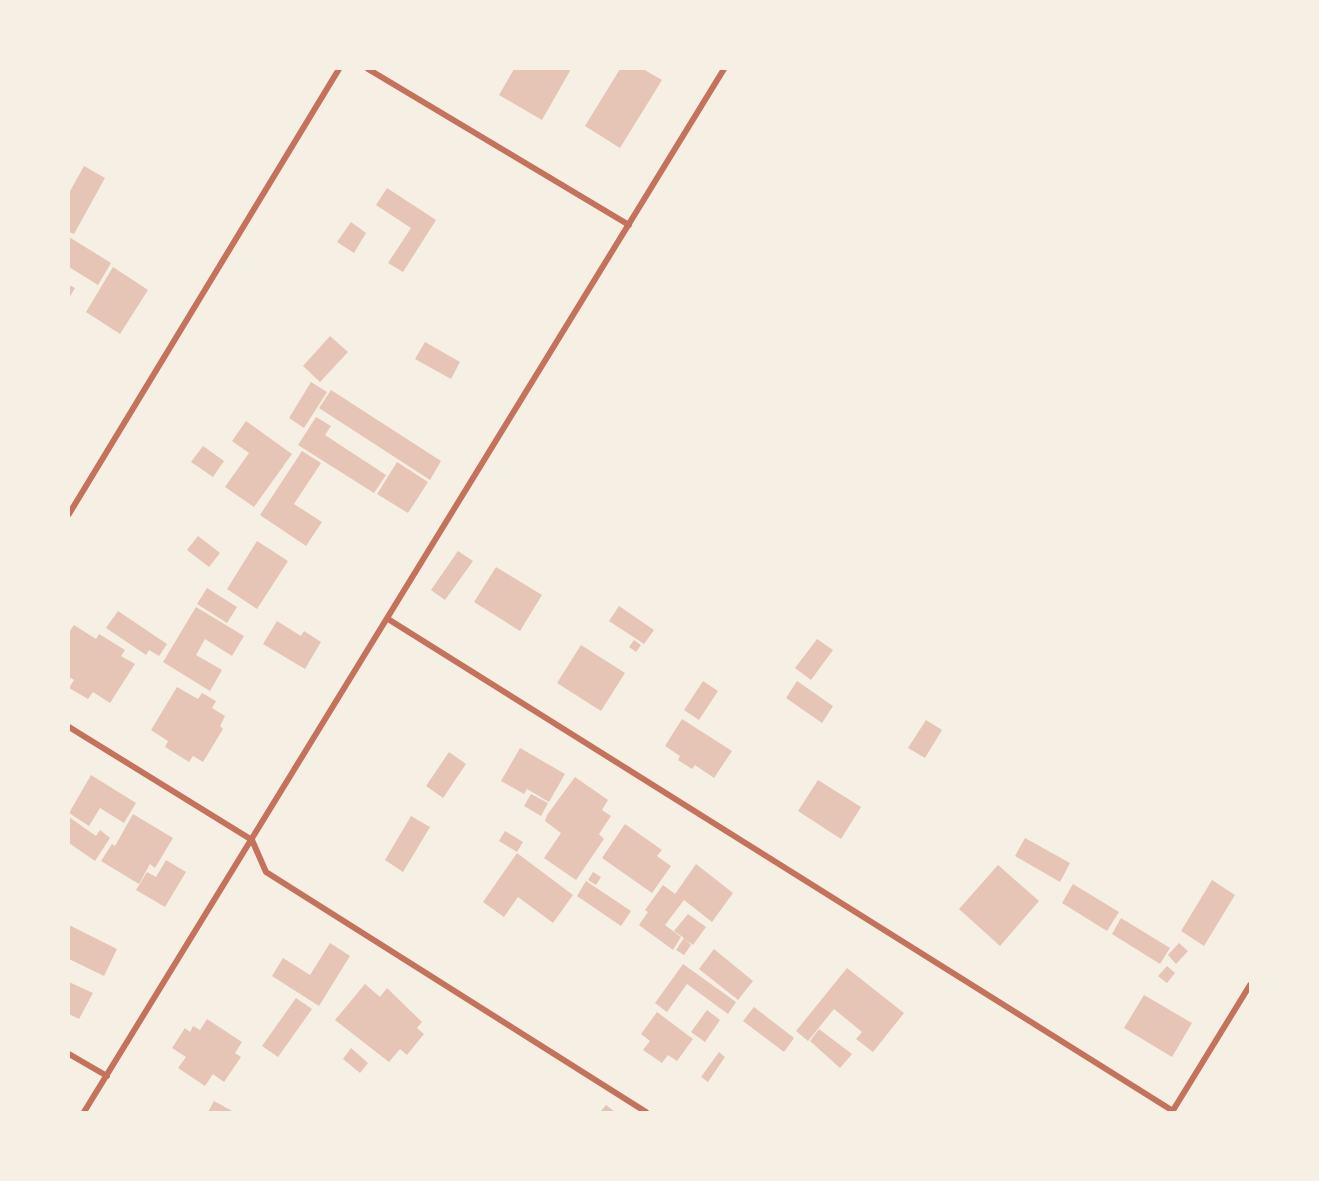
<!DOCTYPE html>
<style>
body{margin:0}
#map{position:relative;width:1319px;height:1181px;overflow:hidden;background:#f6efe4;font-family:"Nunito Sans",sans-serif}
canvas{display:block}
.frame{position:absolute;inset:0;border:70px solid #f6efe4;pointer-events:none}
</style>
<div id="map">
<canvas width="1319" height="1181"></canvas>
<div class="frame"></div>
</div>
<script>
const ctx = document.querySelector('canvas').getContext('2d');
ctx.lineJoin = 'round';
function paint(path, color) { ctx.fillStyle = color; ctx.fill(path, 'evenodd'); }
function stroke(path, color, width, dash) { ctx.strokeStyle = color; ctx.lineWidth = width; ctx.lineCap = dash ? 'butt' : 'round'; ctx.setLineDash(dash || []); ctx.stroke(path); }
paint(new Path2D(`
 M514,69H571L542,120L499,95Z
 M620,69H643L662,80L620,148L585,126Z
 M84,166L105,178L74,234L69,232V193Z
 M387,188L436,220L403,272L388,263L411,228L376,205Z
 M351,222L366,233L354,253L337,242Z
 M69,237L111,263L98,285L69,267Z
 M113,267L148,290L120,334L86,312Z
 M69,285L75,288L69,298Z
 M330,336L348,352L320,382L303,366Z
 M425,342L460,362L451,379L415,359Z
 M311,382L327,392L304,428L289,418Z
 M331,390L441,461L430,480L319,408Z
 M316,417L331,426L325,435L386,475L374,493L298,445Z
 M246,421L292,454L254,507L225,487L249,453L232,441Z
 M203,446L224,461L213,477L191,462Z
 M302,451L321,463L294,504L322,522L306,546L260,515Z
 M397,462L428,482L408,513L377,494Z
 M198,536L220,553L209,567L187,550Z
 M257,541L288,561L257,609L227,589Z
 M458,551L473,561L445,600L431,590Z
 M496,567L542,595L520,631L474,602Z
 M207,588L237,607L227,623L197,604Z
 M619,606L654,630L644,644L609,621Z
 M196,607L244,636L232,656L205,639L196,655L222,670L210,691L163,662Z
 M118,611L167,644L159,656L149,650L146,655L106,628Z
 M277,621L301,636L304,631L321,642L305,669L263,644Z
 M74,625L96,639L99,634L125,650L121,656L135,664L110,703L93,692L88,699L69,688L74,680L69,677V632Z
 M817,639L833,650L811,680L795,668Z
 M634,640L641,645L636,652L629,647Z
 M581,645L625,673L601,711L557,683Z
 M703,681L718,691L699,720L684,710Z
 M797,681L833,706L822,723L786,698Z
 M177,687L198,699L202,693L216,701L212,708L225,716L220,726L223,729L203,762L193,756L189,762L165,747L168,741L151,730Z
 M682,719L732,751L714,778L695,765L692,769L678,760L680,756L665,746Z
 M926,720L942,730L925,758L908,748Z
 M520,748L565,774L549,802L527,789L524,794L501,781Z
 M449,752L466,764L443,798L426,786Z
 M91,775L136,803L124,823L100,808L89,826L69,813Z
 M575,777L608,800L602,810L611,816L599,834L604,839L576,880L544,858L561,833L545,821L547,815Z
 M818,780L861,807L841,839L798,811Z
 M531,794L548,803L541,816L524,806Z
 M133,814L173,838L155,868L150,864L139,884L101,861L112,844L115,846Z
 M411,816L430,827L403,872L385,860Z
 M69,817L96,836L100,830L110,838L95,861L69,843Z
 M625,824L662,850L657,856L671,866L652,893L602,858Z
 M505,831L523,842L517,852L499,841Z
 M1025,838L1070,863L1060,882L1015,856Z
 M517,853L573,895L553,923L518,897L504,917L483,902Z
 M166,860L186,872L165,907L136,890L147,872L156,877Z
 M696,864L733,893L712,922L684,900L665,925L681,937L673,950L639,925L648,912L645,910L663,885L675,894Z
 M998,865L1039,901L1000,946L959,909Z
 M593,872L601,877L596,885L588,880Z
 M1212,880L1235,895L1204,946L1181,931Z
 M586,881L631,911L621,926L577,896Z
 M1073,884L1119,912L1107,931L1062,903Z
 M688,914L706,927L693,945L686,940L691,945L684,955L676,950L684,938L674,931Z
 M1121,918L1170,948L1160,964L1112,934Z
 M69,925L117,949L104,976L69,959Z
 M330,943L350,956L319,1006L272,976L283,958L310,975Z
 M1179,943L1188,951L1176,964L1168,955Z
 M714,949L753,981L738,1000L699,969Z
 M683,964L736,1002L728,1014L687,984L667,1012L655,1003Z
 M1167,966L1175,973L1167,983L1158,976Z
 M847,968L904,1013L873,1052L856,1039L862,1032L834,1009L808,1041L796,1031Z
 M69,982L93,993L79,1019L69,1014Z
 M365,984L380,997L387,988L422,1022L417,1028L424,1034L407,1055L400,1049L389,1062L335,1020Z
 M1144,995L1192,1023L1172,1057L1124,1028Z
 M296,998L312,1009L278,1057L262,1046Z
 M754,1007L794,1038L784,1052L743,1021Z
 M707,1010L720,1020L705,1042L691,1032Z
 M657,1012L693,1039L677,1061L668,1055L662,1063L643,1050L650,1041L641,1034Z
 M207,1019L242,1042L235,1053L241,1057L224,1082L213,1074L205,1086L178,1068L186,1057L172,1048L185,1028L190,1032L193,1026L200,1030Z
 M819,1029L852,1054L840,1068L810,1041Z
 M351,1048L368,1063L360,1073L343,1059Z
 M719,1052L725,1057L708,1082L701,1077Z
 M214,1101L234,1112H208Z
 M606,1105L615,1112H600Z`), '#e6c5b7');
stroke(new Path2D(`
 M368,69L629,225
 M69,514L339,69
 M388,619L1173,1111
 M69,727L252,840L266,872L646,1112
 M69,1054L107,1076
 M84,1112L724,69
 M1172,1112L1250,985`), '#c5725c', 6);
</script>
